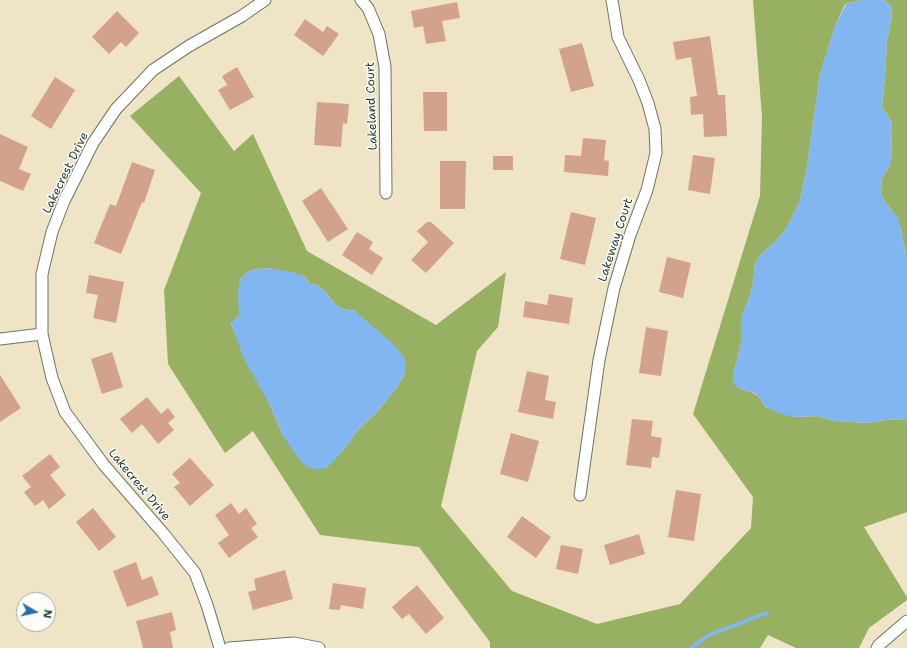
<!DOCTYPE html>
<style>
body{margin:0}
#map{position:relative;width:907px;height:648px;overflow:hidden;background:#f0e4c7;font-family:"Shantell Sans",sans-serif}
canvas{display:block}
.north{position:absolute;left:16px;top:592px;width:40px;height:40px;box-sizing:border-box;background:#fdfcf7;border:1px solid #a4b0a9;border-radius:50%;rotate:99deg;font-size:11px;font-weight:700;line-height:16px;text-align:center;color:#1f3d34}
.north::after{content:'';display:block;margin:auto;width:14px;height:18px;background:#1f6fb2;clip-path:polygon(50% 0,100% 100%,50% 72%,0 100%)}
</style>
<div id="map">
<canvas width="907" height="648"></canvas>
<div class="north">N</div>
</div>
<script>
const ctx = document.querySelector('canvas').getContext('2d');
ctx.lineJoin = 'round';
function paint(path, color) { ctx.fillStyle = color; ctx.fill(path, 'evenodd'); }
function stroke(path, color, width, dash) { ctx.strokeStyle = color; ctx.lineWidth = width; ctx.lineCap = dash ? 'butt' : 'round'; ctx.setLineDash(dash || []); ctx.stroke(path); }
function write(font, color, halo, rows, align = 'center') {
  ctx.font = font + ' "Shantell Sans",sans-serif'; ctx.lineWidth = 3; ctx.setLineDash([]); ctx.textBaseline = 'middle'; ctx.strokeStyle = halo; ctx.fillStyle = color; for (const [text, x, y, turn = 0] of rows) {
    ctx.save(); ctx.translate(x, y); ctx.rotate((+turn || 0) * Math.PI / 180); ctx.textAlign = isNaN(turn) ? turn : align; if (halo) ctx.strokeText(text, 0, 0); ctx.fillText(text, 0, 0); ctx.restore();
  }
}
paint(new Path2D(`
 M753,0H862L845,4L836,24L820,74L807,167L800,201L786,229L772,245L764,251L755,263L753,284L748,301L741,318V343L733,375L740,389C754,393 758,392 765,407L795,417L817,416L835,421L867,423L885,420L907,419V512L864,527L907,597V600L869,628L859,648H796L768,635L760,648H490V642L419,547L320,535L253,431L225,453L168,364L164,290L201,193L130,116L179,76L234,151L253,134L307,251L436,325L506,272L498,327L477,351L441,506L512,591L597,624L680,604L751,528L753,497L693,414L760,196L762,117ZM269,268L304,276L311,284L319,286L327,293L336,305L343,309L355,311L405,373L398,386L378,411L358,430L343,451L283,436L269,403L236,336L231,324L239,315L240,279L251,270Z
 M884,0H907V260L901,228L891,209L885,202L881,193L882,179L891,163L892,135V123L887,114L882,108L885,77L887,41L892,16L891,6Z`), '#97b061');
paint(new Path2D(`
 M862,0H884L891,6L892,16L887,41L885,77L882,108L887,114L892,123V135L891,163L882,179L881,193L885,202L898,217L901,228L907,260V419L885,420L867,423L835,421L817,416L795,417L781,414L765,407L761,399L755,393L740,389L733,384V375L741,343V318L748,301L753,284L755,263L764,251L772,245L786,229L800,201L807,167L820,74L836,24L846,4Z
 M269,268L292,272L304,276L311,284L319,286L327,293L336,305L343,309L355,311L392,343L403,355L406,362L405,373L398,386L378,411L358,430L343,451L327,468L320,469L308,468L299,459L283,436L269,403L244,359L231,323L239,315L238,293L240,279L251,270Z`), '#82b6f0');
stroke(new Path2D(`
 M691,648L709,635L767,613`), '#82b6f0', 4);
paint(new Path2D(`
 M457,2L460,18L442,21L446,41L426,44L423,26L414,28L411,11Z
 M117,11L139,33L126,47L121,42L109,54L92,37Z
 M305,19L323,32L327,26L339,34L323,56L294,35Z
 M710,36L718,95H725L727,136L704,137L703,114L691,115L690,97L697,96L691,57L676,60L673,42Z
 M582,43L594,86L571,92L559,49Z
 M237,67L254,97L230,110L218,90L227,85L222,76Z
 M55,77L75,90L51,129L31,116Z
 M423,92H447V131H424Z
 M317,102L349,104L347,124L343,123L341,147L314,145Z
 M0,134L28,147L19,169L31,174L23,191L0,181Z
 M583,138L606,140L604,160L609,161L608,176L564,172L565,155L581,156Z
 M693,155L715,158L710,194L688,190Z
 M493,156H513V170H493Z
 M440,161H466L465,209H440Z
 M132,162L155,170L144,203L142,202L121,254L94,243L110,204L116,206Z
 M321,188L348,229L328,242L302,201Z
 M571,212L596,218L585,265L560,259Z
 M427,222H431L454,243L426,273L411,260L428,242L417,231Z
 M357,232L373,242L369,249L383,258L372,275L342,255Z
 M667,257L691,263L683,298L659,292Z
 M89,275L124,282L116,323L93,318L98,295L86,293Z
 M549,294L573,298L569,324L523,317L525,301L547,305Z
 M646,327L668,331L661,376L639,373Z
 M112,352L123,387L102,394L91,359Z
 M527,371L549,376L545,400L556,402L553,419L518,412Z
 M0,375L21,408L0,422Z
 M147,397L161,414L168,408L175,417L168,423L174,430L158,444L142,424L132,433L120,419Z
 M632,419L653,421L651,436L662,438L659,458L652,457L651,468L626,465Z
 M511,433L539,441L528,482L500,474Z
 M50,454L60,467L50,475L66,495L49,509L43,500L35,506L24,492L31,487L22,476Z
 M190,458L214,485L190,506L174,487L180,483L172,474Z
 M676,490L701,494L694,541L668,537Z
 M231,503L239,514L246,508L257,524L251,528L258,537L229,558L218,543L229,535L215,515Z
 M93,508L116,537L99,551L76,522Z
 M522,516L551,537L536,558L507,537Z
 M639,534L645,554L610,565L604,545Z
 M561,545L583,549L578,574L556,569Z
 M136,562L142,580L152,576L159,595L127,607L113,571Z
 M285,570L293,599L253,610L248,592L256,590L254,579Z
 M333,583L366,588L363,609L341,605L340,610L329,609Z
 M417,585L444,618L426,634L409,614L402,619L392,607Z
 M172,612L176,630L170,632L173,648H143L136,621Z`), '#d2a28e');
const minor = new Path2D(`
 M361,0L368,8L379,34L385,67L386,193
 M0,339L42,334
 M580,495L599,360L614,288L630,235L647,190L656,153L655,129L648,103L639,80L618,37L612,0
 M220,648L207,605L195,573L163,533L104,465L65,412L52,378L42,334V274L52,232L64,201L93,143L116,109L153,70L189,46L242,16L265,0
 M229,648L294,643L319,648
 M877,648L879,645L907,621`);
stroke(minor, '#687767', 13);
stroke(minor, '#fff', 11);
write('12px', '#1f3d34', '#fdfcf7', [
 ["Lakeland Court",372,106,-92],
 ["Lakecrest Drive",66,173,-64],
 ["Lakeway Court",616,240,-72],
 ["Lakecrest Drive",139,485,50]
]);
</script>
